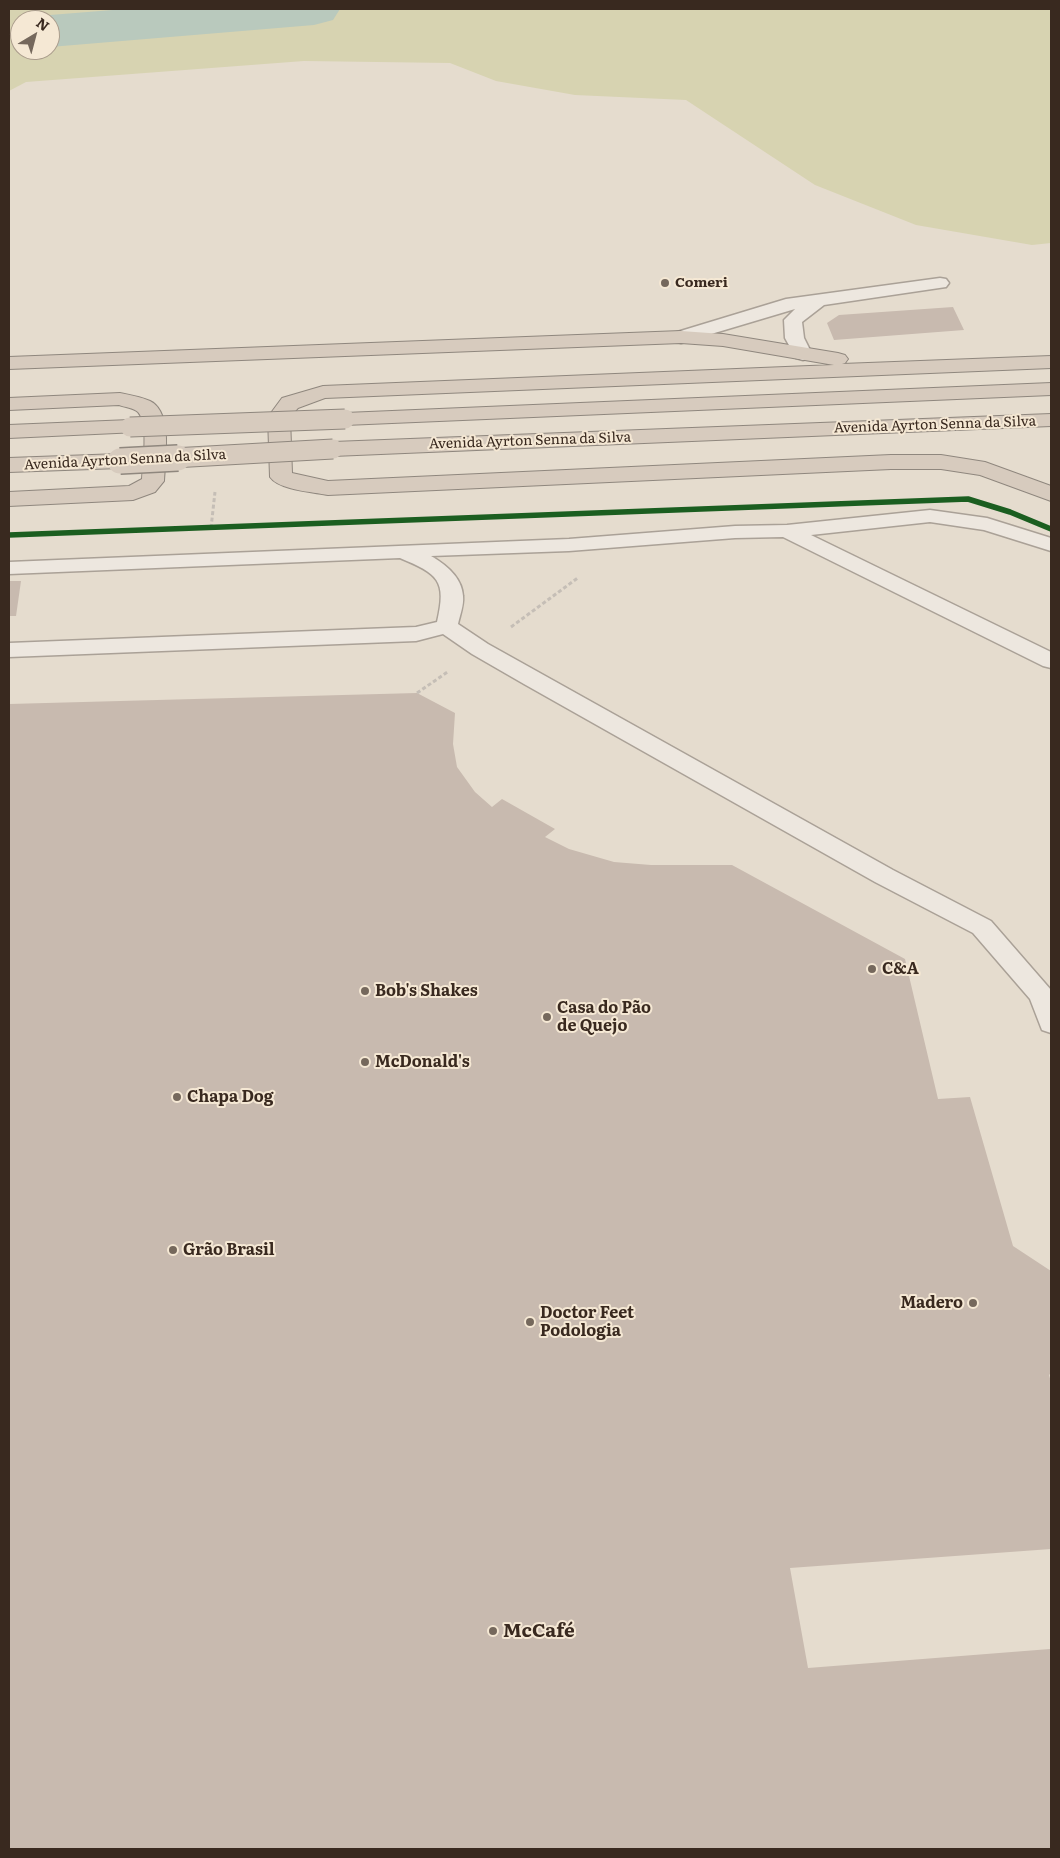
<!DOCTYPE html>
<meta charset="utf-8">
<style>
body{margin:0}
#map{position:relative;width:1060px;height:1858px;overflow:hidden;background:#e5dcce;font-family:Literata,serif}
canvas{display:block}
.frame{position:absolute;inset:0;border:10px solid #39291f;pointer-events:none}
.north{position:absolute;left:10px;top:10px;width:50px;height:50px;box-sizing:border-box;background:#f5e8d4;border:1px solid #aa9c8c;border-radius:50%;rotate:37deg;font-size:14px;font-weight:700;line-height:20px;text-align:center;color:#39291f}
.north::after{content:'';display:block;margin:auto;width:18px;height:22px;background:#75685c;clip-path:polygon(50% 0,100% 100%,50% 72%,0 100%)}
</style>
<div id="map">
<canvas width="1060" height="1858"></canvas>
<div class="frame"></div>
<div class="north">N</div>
</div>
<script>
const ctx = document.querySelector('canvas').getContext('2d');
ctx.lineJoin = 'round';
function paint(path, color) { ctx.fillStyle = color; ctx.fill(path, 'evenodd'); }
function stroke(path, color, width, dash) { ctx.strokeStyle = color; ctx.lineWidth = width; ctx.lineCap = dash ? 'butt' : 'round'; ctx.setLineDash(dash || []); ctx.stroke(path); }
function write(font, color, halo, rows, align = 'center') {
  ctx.font = font + ' Literata,serif'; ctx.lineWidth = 4; ctx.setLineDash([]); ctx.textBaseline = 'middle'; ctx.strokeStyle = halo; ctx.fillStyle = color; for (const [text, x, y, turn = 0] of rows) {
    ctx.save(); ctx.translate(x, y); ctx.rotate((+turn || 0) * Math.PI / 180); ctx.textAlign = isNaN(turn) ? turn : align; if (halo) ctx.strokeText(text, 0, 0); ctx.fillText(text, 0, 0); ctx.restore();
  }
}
paint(new Path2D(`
 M9,9H1051V243L1032,245L916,225L815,185L686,100L575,95L496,81L450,63L304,61L26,82L9,91ZM20,20H50V50H20Z`), '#d7d3b1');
paint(new Path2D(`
 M125,9H340L333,20L314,25L50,47V20H31L50,15Z`), '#b9c9bd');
paint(new Path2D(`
 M953,307L964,330L834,340L827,323L839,315Z
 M9,581H21L16,616H9Z
 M417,693L455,713L453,744L457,767L475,792L492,807L502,799L555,829L545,837L569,849L614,862L651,865H732L905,959L938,1099L970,1097L1013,1246L1051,1271V1373L1049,1375L1051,1382V1549L790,1568L808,1668L1050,1649L1051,1849H9V704Z`), '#c8baaf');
const service = new Path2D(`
 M940,278L946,279L949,283L946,287L824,305L802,322L804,338L812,354L810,358L803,360L796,358L785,338L784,320L795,309L681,343L674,341L672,337L674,333L786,299Z
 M930,510L987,518L1051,538V551L984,530L930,522L811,535L1051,652V668L1043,666L783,537L735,538L569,551L431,556C445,564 462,577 463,596C464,605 460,615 458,624L488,644L893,870L991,921L1051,990V1033L1042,1030L1030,999L973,933L875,882L524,684L472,654L443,634L416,641L9,657V643L416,627L437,622C447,580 438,574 400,558L9,574V562L569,539L735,526L787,525Z`);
const motorway = new Path2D(`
 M681,331L723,334L838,353L845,355L848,359L845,363L842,364L1051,356V368L325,398L298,408L290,417L292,473L328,481L891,455H941L985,462L1051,486V501L980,475L941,469H891L328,495C313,492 279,490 270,477L268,417L282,398L323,386L834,365L723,346L681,343L9,369V357Z
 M1051,383V395L345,425L337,424L334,419L337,414L345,413Z
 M120,393C130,395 141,397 150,401C173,412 165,460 164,481L155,492L133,500L9,506V492L129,486L142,479C143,463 149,424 138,412C134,408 124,407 119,405L9,410V398Z
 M1051,414V426L333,456L325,454L322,449L325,444L333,442Z
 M130,420L138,422L141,427L138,432L9,438V425Z
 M120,454L128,456L131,461L128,466L120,468L9,472V458Z`);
stroke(service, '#aaa197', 3);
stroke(motorway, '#8f877e', 2);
stroke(new Path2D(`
 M211,528L215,492
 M511,627L579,577
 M417,693L449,671`), '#c5beb6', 3, [4, 2.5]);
paint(service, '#ede7df');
paint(motorway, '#d7cbbe');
const motorwayBridgeFar1 = new Path2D(`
 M130,427L345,419
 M155,459L333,449`);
const motorwayBridge = new Path2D(`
 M120,461L178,458`);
stroke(motorwayBridgeFar1, '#8f877e', 21, []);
stroke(motorwayBridge, '#8f877e', 28, []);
stroke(motorwayBridgeFar1, '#d7cbbe', 19);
stroke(motorwayBridge, '#d7cbbe', 25);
stroke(new Path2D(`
 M9,535L968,499L1010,512L1051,529`), '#1b5e20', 5.5);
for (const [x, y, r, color] of [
 [665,283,5,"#75685c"],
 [872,969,5,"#75685c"],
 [365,991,5,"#75685c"],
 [547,1017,5,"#75685c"],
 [365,1062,5,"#75685c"],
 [177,1097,5,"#75685c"],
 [173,1250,5,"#75685c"],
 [973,1303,5,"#75685c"],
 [530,1322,5,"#75685c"],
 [493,1631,5,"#75685c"]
]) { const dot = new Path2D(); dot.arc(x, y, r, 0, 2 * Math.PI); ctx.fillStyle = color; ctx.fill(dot); stroke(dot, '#f5e8d4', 2); }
write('bold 14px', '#39291f', '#f5e8d4', [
 ["Comeri",675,283]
], 'left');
write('14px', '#39291f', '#f5e8d4', [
 ["Avenida Ayrton Senna da Silva",935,425,-2],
 ["Avenida Ayrton Senna da Silva",530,441,-2],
 ["Avenida Ayrton Senna da Silva",125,460,-3]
]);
write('bold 16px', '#39291f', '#f5e8d4', [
 ["C&A",882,969],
 ["Bob's Shakes",375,991],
 ["Casa do Pão",557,1008],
 ["de Quejo",557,1026],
 ["McDonald's",375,1062],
 ["Chapa Dog",187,1097],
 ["Grão Brasil",183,1250],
 ["Madero",963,1303,"right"],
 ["Doctor Feet",540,1313],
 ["Podologia",540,1331]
], 'left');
write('bold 19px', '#39291f', '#f5e8d4', [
 ["McCafé",503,1631]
], 'left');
</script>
